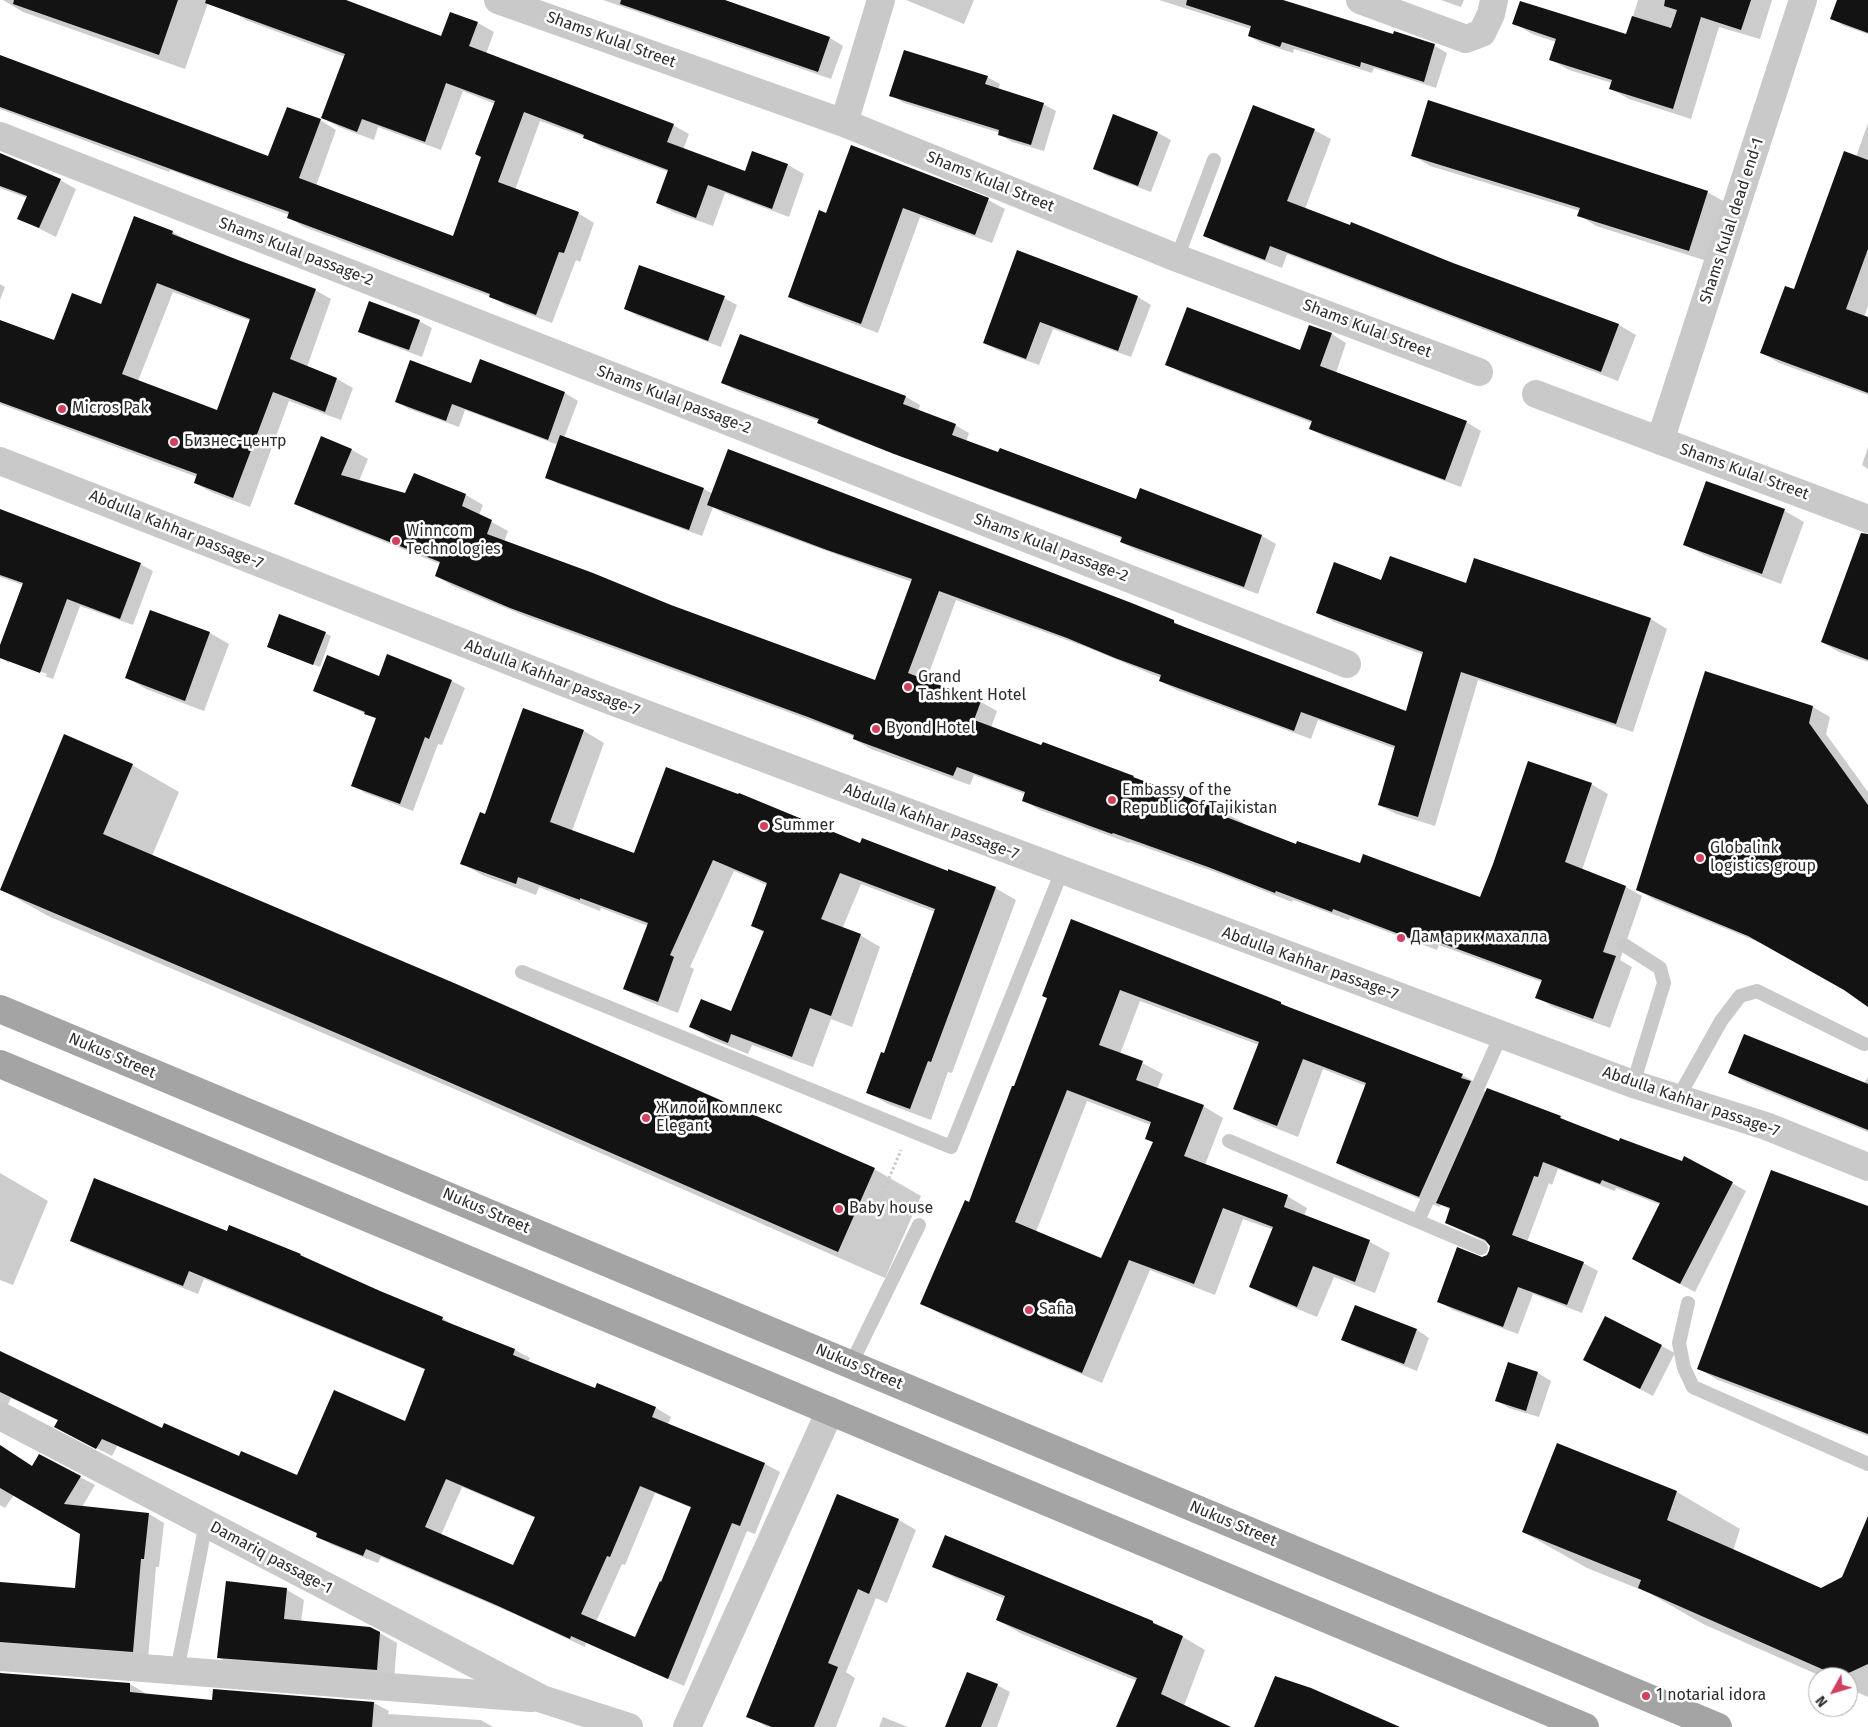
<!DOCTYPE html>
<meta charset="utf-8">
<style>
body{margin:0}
#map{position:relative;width:1868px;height:1727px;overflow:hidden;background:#fff;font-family:"Fira Sans",sans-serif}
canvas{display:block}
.north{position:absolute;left:1808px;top:1667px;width:50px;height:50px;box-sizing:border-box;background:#fff;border:1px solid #ababab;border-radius:50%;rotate:231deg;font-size:14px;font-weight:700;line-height:20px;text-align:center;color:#2c2c2c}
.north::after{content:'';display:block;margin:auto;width:18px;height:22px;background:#d2405f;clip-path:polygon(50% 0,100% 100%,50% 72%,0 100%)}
</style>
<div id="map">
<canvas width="1868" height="1727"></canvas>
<div class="north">N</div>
</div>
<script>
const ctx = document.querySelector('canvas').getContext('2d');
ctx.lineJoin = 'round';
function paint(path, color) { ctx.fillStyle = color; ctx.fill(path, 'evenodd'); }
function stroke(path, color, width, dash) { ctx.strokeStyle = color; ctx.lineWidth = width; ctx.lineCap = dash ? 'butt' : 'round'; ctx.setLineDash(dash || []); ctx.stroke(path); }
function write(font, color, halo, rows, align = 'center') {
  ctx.font = font + ' "Fira Sans",sans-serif'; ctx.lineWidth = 5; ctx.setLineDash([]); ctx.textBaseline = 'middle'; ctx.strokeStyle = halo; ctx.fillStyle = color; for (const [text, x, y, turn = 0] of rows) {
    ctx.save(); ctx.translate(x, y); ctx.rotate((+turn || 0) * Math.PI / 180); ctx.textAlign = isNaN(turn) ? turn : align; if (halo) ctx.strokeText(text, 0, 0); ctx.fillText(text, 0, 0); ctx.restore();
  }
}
paint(new Path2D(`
 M3,0H209L185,69L23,12Z
 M237,0H340L442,38L478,23L494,32L486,54L673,125L689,134L683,150L746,173L753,152L788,165L804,174L789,217L725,193L713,226L673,212L657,203L669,172L601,147L585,137L540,121L515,190L578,213L594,223L580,262L576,260L552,323L507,306L492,297L304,227L288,217L289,215L170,170L169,172L0,109V57L269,158L320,120L336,130L316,186L454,238L483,157L495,104L463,91L441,150L378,127L374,140L339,127L323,118L345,57L248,21L232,12Z
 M603,0H722L830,38L843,46L831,79Z
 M906,0H974L964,24Z
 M1159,0H1280L1394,36L1395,33L1435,46L1447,53L1436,88L1374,68L1372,73L1294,49L1293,53L1261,43L1249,36L1251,29Z
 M1441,0H1464L1461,7Z
 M1638,0H1772L1760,39L1719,27L1691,119L1629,99L1611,89L1612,83L1569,70L1550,59L1556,42L1532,34L1514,23L1627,36Z
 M1838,0H1868V34L1844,26L1832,18Z
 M987,77L1000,84L998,90L1043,104L1056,111L1044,151L1012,142L999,134L1000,133L904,103L891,95Z
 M1114,116L1158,133L1171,140L1151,192L1107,176L1094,168Z
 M1868,123V306L1864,317L1868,318V395L1779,363L1762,353L1795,291L1856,157Z
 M1314,130L1331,139L1305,209L1619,325L1636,335L1618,381L1287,254L1282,268L1222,245L1205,235Z
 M0,154L60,180L76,189L56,237L18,218L27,198L0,188Z
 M1412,155L1707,192L1725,202L1707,261L1596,226L1579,215L1580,211L1430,166Z
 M988,200L1005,209L992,243L920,217L878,333L806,306L789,297L826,214Z
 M134,218L173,232L190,242L315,290L331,299L307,367L337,379L353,388L341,420L289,401L250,507L211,492L195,483L197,477L0,404V321L54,341L102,306ZM173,292L251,321L218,411L138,381Z
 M1079,276L1138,297L1151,305L1131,357L1053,329L1039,365L997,350L985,343Z
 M0,284L5,287L0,300Z
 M724,298L737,305L721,347L638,316L625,309Z
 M419,321L432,328L422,357L372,338L359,331Z
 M1310,326L1332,334L1346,343L1336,373L1466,422L1481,431L1461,487L1325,437L1310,429L1312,423L1182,373L1167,364L1301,352Z
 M740,335L906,397L920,405L918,411L955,425L969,433L966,442L1136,501L1140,489L1262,536L1276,544L1258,594L1136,550L1121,542L1122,539L833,431L819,423V421L737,391L723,383Z
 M481,360L565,393L578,401L564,438L704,489L713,494L1174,622L1187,629L1407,712L1424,655L1334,622L1317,612L1382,581L1467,585L1651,619L1667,629L1633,732L1478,680L1435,826L1396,814L1379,805L1396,749L1318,720L1311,739L1177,690L1160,681L1161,678L1086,647L956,600L926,681L981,702L997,711L991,728L1042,747L1043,744L1133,777L1141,782L1227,814L1244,823L1243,825L1297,845L1481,899L1591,784L1608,794L1582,870L1626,887L1642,896L1620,960L1632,967L1610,1028L1553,1007L1537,997L1542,982L1439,945L1437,950L1350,918L1349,920L1293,900L1292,902L1226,876L1130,842L1129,843L1040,810L1023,800L1025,794L974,775L970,785L871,749L854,739L855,737L826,726L525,616L453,586L436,576L440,564L313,513L296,503L352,450L368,459L359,481L406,495L415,475L466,495L483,505L479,515L508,531L504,542L671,607L875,682L912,582L725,514L713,507L702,536L559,484L546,477L558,445L465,410L459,427L409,409L396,401L472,384Z
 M1868,447V469L1862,465Z
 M1706,482L1785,511L1804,522L1781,584L1704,555L1684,544Z
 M0,510L140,564L153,571L133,625L80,606L53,679L10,663L46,676L47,674L9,660V663L1,658L0,660V648L23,585L0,577Z
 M1868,548V662L1839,652L1822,642Z
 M151,611L210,633L229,644L204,711L146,689L126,677Z
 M325,633L331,636L320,667L268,646Z
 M388,656L452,681L465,688L442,745L438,744L413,811L365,793L352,785L377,719L314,690L380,678Z
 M1706,673L1813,707L1830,717L1826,734L1868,792V1006L1846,990L1766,945L1655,900L1638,890Z
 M524,709L584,731L604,743L572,831L635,855L861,845L995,888L1016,900L952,1073L948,1072L931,1120L888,1104L867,1092L884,1055L935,912L861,884L842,929L860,935L880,947L852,1027L831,1019L813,1067L752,1045L748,1054L711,1039L691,1027L732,1013L764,933L753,926L767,885L734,871L690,967L694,969L678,1013L645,1000L624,989L648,926L601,908L600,911L539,887L536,895L482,875L462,863L485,815Z
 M64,736L132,765L179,792L152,856L874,1169L921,1196L885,1278L466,1094L48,916L0,889Z
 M1072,921L1281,1003L1294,1010L1462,1075L1482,1086L1481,1089L1486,1092L1488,1089L1560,1117L1574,1125L1732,1183L1746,1191L1695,1292L1648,1267L1661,1205L1616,1188L1615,1191L1558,1169L1552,1185L1549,1183L1527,1242L1583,1263L1598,1271L1582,1313L1533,1294L1518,1334L1453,1310L1439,1301L1482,1258L1487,1256L1491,1246L1488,1243L1446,1222L1451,1210L1441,1205L1440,1207L1357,1174L1337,1163L1366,1086L1323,1069L1298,1137L1255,1120L1235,1109L1259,1045L1140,1001L1120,1054L1142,1063L1163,1074L1157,1089L1203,1106L1223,1118L1205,1165L1287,1196L1307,1208L1304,1216L1370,1242L1390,1253L1375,1293L1334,1277L1317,1317L1271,1298L1250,1286L1274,1230L1243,1219L1215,1295L1150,1270L1102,1383L942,1315L922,1303L970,1204L1048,999ZM1087,1101L1151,1125L1154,1142L1102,1260L1036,1232Z
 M1729,1073L1864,1083L1868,1077V1132L1747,1083Z
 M0,1173L48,1201L13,1285L0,1280Z
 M1868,1208V1436L1718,1380L1699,1369Z
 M227,1232L300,1255L313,1262L442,1318L457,1327L515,1350L530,1358L528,1362L596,1390L598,1385L656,1408L671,1417L668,1424L765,1464L780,1472L755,1534L747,1531L684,1686L586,1643L585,1647L512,1613L381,1557L378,1563L332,1545L317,1536L318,1534L117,1446L112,1456L71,1435L59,1421L11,1398L0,1422V1362L163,1430L297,1476L406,1422L426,1370L204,1279L198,1294L86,1249L71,1241ZM462,1487L535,1518L514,1567L441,1535ZM655,1493L692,1508L662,1583L636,1639L596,1622L622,1564L625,1565Z
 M1355,1307L1417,1330L1429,1338L1417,1371L1356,1347L1343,1340Z
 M1606,1317L1675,1353L1653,1396L1597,1367Z
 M1508,1363L1538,1373L1551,1381L1539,1417L1509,1408L1496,1400Z
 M1557,1445L1677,1492L1740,1529L1733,1551L1821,1589L1843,1578L1868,1516V1697L1848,1688V1677H1823L1703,1624L1649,1593L1587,1568L1523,1532Z
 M0,1446L33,1467L80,1477L95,1485L82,1507L149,1514L164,1523L159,1567H156L148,1659L0,1662V1583L76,1590L82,1533L14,1495L5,1508L0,1505Z
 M899,1520L916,1530L887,1603L876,1598L846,1672L855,1678L836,1727H767L748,1716Z
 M934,1566L1153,1622L1183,1637L1205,1650L1184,1706L1230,1727H1118L1137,1681L1020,1633L997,1620L1005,1599L957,1579Z
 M227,1583L287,1590L304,1600L301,1622L380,1633L397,1643L394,1679L235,1667L218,1657Z
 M0,1670L1,1674L130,1684L145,1693V1695L213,1701L374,1703L389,1711L388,1714L481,1720L493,1727H0Z
 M997,1685L1010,1692L997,1727H947Z
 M883,1717L908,1727H879Z`), '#0003');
paint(new Path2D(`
 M14,0H178L159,55L13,4Z
 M206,0H346L441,36L450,12L478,22L469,46L674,124L667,142L745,171L752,151L788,164L772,209L708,185L696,218L656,203L668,170L583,138L584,135L524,112L498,182L579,212L564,253L559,252L536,315L489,297L490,294L287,218L289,212L0,107V55L268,156L287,107L321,119L299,178L453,236L481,157L475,154L495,101L446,83L425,142L362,119L357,132L321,118L345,54L205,3Z
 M621,0H725L830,37L818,72L620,4Z
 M1187,0H1283L1393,34L1394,31L1435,44L1424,82L1361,62L1360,67L1282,42L1280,47L1248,36L1251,26L1186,5Z
 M1665,0H1751L1741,30L1701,17L1673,109L1609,89L1612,80L1549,60L1556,39L1512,24L1520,1L1626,34L1632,16L1671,28L1677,10L1664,6Z
 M1837,0H1868V33L1830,19Z
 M904,50L988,76L985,84L1044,103L1031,145L998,135L999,130L889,96Z
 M1428,100L1708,191L1689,251L1577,216L1580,208L1411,156Z
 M1253,105L1315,129L1287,201L1350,225L1351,222L1453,263L1619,324L1601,372L1270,246L1265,260L1203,236Z
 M1113,114L1158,132L1138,186L1093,169Z
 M851,145L989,198L975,235L903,208L861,324L788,297L819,210L826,213Z
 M1844,151L1868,160V249L1846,309L1868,317V393L1760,353L1785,286L1794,289Z
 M0,153L61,179L39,228L17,219L27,196L0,186Z
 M134,216L173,231L172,234L238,260L316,289L290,359L337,378L325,412L273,392L233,498L194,483L197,474L0,402V320L54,340L72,293L101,304ZM157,283L250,319L217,410L122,374Z
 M1017,250L1138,296L1118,351L1040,322L1026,359L983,343Z
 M639,265L725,296L708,341L624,309Z
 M369,301L420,320L409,350L358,332Z
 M1187,307L1300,350L1309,325L1332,333L1320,366L1467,421L1445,480L1309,429L1312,421L1165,365Z
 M740,334L906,396L903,404L956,424L952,435L998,452L1000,448L1136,499L1140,488L1262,535L1244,587L1120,542L1122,537L894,454L817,423L819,419L721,383Z
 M480,359L565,392L548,440L452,404L446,421L395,402L410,360L471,383Z
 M560,435L704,488L689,530L545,478Z
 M321,436L352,449L341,475L405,493L414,473L466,494L462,506L492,520L487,534L593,573L671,605L875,680L912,579L827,550L707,505L728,449L1129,602L1174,620V623L1406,711L1423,652L1316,613L1334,562L1381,580L1390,556L1466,583L1474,558L1651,618L1616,724L1461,672L1418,817L1378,805L1395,746L1301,712L1294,731L1159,681L1161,675L1115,658L1067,638L939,591L908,673L981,701L974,720L1041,745L1043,742L1134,776L1133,777L1227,812L1226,817L1296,844L1297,841L1360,863L1363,854L1480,897L1493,864L1528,761L1592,783L1565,862L1626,886L1603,952L1616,956L1593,1019L1535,998L1542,980L1422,936L1420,942L1333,909L1332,912L1276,891L1275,893L1208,867L1113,833L1112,834L1022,801L1025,792L957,767L953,776L853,739L854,735L808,717L510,608L435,576L440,562L294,504Z
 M1706,481L1785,509L1762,574L1683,545Z
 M0,509L141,563L120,619L67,599L40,673L0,658V645L23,583L0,575Z
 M1861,533L1868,534V660L1821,642Z
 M150,610L210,632L185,701L125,678Z
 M279,614L326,632L313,665L267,647Z
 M387,654L452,680L429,739L425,737L400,804L351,786L376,718L364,714L365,712L313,691L327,655L379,676Z
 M1705,671L1813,706L1809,723L1868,805V1007L1844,990L1748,936L1636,890Z
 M523,708L584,730L550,822L634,853L666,767L738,794L739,793L860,843L862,838L948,871V869L996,887L931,1062L928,1061L910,1109L866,1093L881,1052L884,1053L935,909L840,873L821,919L861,934L831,1016L810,1008L792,1057L731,1034L728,1043L689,1027L701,999L731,1011L764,931L751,926L767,883L713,860L670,955L674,957L658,1002L623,989L648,923L580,898V900L518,877L516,884L460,864L480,812L485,814Z
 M64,734L133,764L103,834L454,983L875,1168L838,1252L348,1038L0,890Z
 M1071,919L1281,1002V1004L1463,1074L1461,1078L1471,1081L1419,1197L1336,1163L1366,1083L1303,1059L1277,1126L1233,1109L1259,1042L1120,990L1099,1045L1143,1061L1136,1080L1204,1105L1184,1156L1288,1195L1284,1207L1370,1240L1355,1282L1313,1266L1297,1307L1249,1287L1273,1227L1223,1208L1194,1284L1129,1260L1082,1373L920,1304L965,1200L969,1202L1012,1086H1014L1047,998L1042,996ZM1067,1090L1151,1122L1145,1139L1153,1142L1101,1258L1015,1222Z
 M1744,1034L1868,1084V1130L1728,1073Z
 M1487,1088L1561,1116L1560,1118L1619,1141L1620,1138L1682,1161L1684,1156L1733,1182L1680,1284L1632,1259L1660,1203L1602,1180L1600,1184L1543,1162L1538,1177L1534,1176L1512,1235L1584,1262L1567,1305L1518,1287L1503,1327L1437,1302L1457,1247L1482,1257L1487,1255L1489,1251L1490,1246L1485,1240L1445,1223L1450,1208L1436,1203Z
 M1771,1170L1868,1206V1434L1697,1369Z
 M94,1178L227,1231L229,1225L301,1254L300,1255L380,1291L443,1317L442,1320L515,1349L513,1355L595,1388L597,1383L656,1407L652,1417L765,1463L740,1526L732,1523L668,1679L571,1636L570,1639L496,1605L366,1549L363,1556L316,1537L317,1533L102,1439L96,1449L54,1427L58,1420L0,1392V1351L162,1428L164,1423L239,1456L241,1451L297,1475L334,1390L405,1421L425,1369L189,1271L183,1286L70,1241ZM446,1479L535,1517L513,1565L425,1527ZM640,1486L691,1507L661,1582L660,1581L635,1637L581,1614L607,1556L610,1557Z
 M1355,1305L1417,1329L1404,1364L1341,1340Z
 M1605,1316L1662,1345L1640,1389L1583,1360Z
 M1508,1362L1538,1372L1526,1411L1495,1401Z
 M1557,1443L1677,1491L1667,1520L1821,1588L1842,1577L1868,1516V1664L1840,1677L1638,1588L1641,1580L1522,1532Z
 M0,1445L32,1466L39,1454L81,1476L64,1504L149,1513L144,1559H141L133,1652L0,1642V1582L75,1588L80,1534L0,1488Z
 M837,1494L899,1519L869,1594L858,1589L828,1663L838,1667L814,1727H772L746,1717Z
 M945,1535L1153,1621V1623L1183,1636L1161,1694L1231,1727H1116L1137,1678L996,1620L1005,1596L932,1567Z
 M226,1581L287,1588L284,1619L370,1627L380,1632L377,1670L217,1658Z
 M967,1672L998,1684L981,1727H945Z
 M0,1673L130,1683V1692L212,1700L213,1689L374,1702L372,1727H0Z
 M1275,1676L1311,1688L1400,1727H1254Z`), '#131313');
stroke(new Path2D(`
 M898,1214L878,1204L901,1150`), '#c9c9c9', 3, [2.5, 2.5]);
stroke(new Path2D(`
 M1177,258L1214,160
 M1624,945L1660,968L1664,983L1633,1084
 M522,972L951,1147L1062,871
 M1678,1098L1721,1021L1740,996L1757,991L1864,1044
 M1229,1141L1481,1248
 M1418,1221L1501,1035
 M1688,1303L1679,1343L1684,1368L1693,1387L1868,1464
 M851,1364L919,1225
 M177,1671L206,1523`), '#c9c9c9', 14);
stroke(new Path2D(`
 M498,0L844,123L1177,258L1479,372
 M1360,0L1466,39L1482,33L1491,14L1494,0
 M844,123L881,0
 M0,136L1347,664
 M1536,394L1868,519
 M1660,441L1803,0
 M0,461L606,699L1633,1084L1766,1126L1868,1167
 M0,1416L542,1699L629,1727
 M0,1657L531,1698
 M687,1727L830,1411`), '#c9c9c9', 28);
stroke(new Path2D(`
 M0,1009L1718,1727
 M0,1064L1585,1727`), '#a4a4a4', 28);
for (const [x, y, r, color] of [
 [62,409,5,"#d2405f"],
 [174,442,5,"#d2405f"],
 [396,541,5,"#d2405f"],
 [908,687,5,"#d2405f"],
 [876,729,5,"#d2405f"],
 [1112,800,5,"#d2405f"],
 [764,826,5,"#d2405f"],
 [1700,858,5,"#d2405f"],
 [1401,938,5,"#d2405f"],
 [646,1118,5,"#d2405f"],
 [839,1209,5,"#d2405f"],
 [1029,1310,5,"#d2405f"],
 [1646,1696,5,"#d2405f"]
]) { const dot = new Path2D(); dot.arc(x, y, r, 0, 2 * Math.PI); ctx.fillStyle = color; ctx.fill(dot); stroke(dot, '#fff', 2); }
write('16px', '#2c2c2c', '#fff', [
 ["Shams Kulal Street",611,40,20],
 ["Shams Kulal Street",990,182,22],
 ["Shams Kulal dead end-1",1732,221,-72],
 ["Shams Kulal passage-2",296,252,21],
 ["Shams Kulal Street",1367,329,21],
 ["Shams Kulal passage-2",674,400,21],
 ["Shams Kulal Street",1744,472,20],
 ["Abdulla Kahhar passage-7",176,530,22],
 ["Shams Kulal passage-2",1051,548,21],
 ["Abdulla Kahhar passage-7",552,678,21],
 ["Abdulla Kahhar passage-7",931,822,21],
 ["Abdulla Kahhar passage-7",1310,964,20],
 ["Nukus Street",112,1056,23],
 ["Abdulla Kahhar passage-7",1691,1102,19],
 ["Nukus Street",486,1211,23],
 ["Nukus Street",859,1367,23],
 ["Nukus Street",1233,1524,23],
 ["Damariq passage-1",271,1558,28]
]);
write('16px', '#2c2c2c', '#fff', [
 ["Micros Pak",72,409],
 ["Бизнес-центр",184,442],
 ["Winncom",406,532],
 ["Technologies",406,550],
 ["Grand",918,678],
 ["Tashkent Hotel",918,696],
 ["Byond Hotel",886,729],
 ["Embassy of the",1122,791],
 ["Republic of Tajikistan",1122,809],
 ["Summer",774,826],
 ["Globalink",1710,849],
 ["logistics group",1710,867],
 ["Дам арик махалла",1411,938],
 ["Жилой комплекс",656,1109],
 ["Elegant",656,1127],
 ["Baby house",849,1209],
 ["Safia",1039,1310],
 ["1 notarial idora",1656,1696]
], 'left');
</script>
